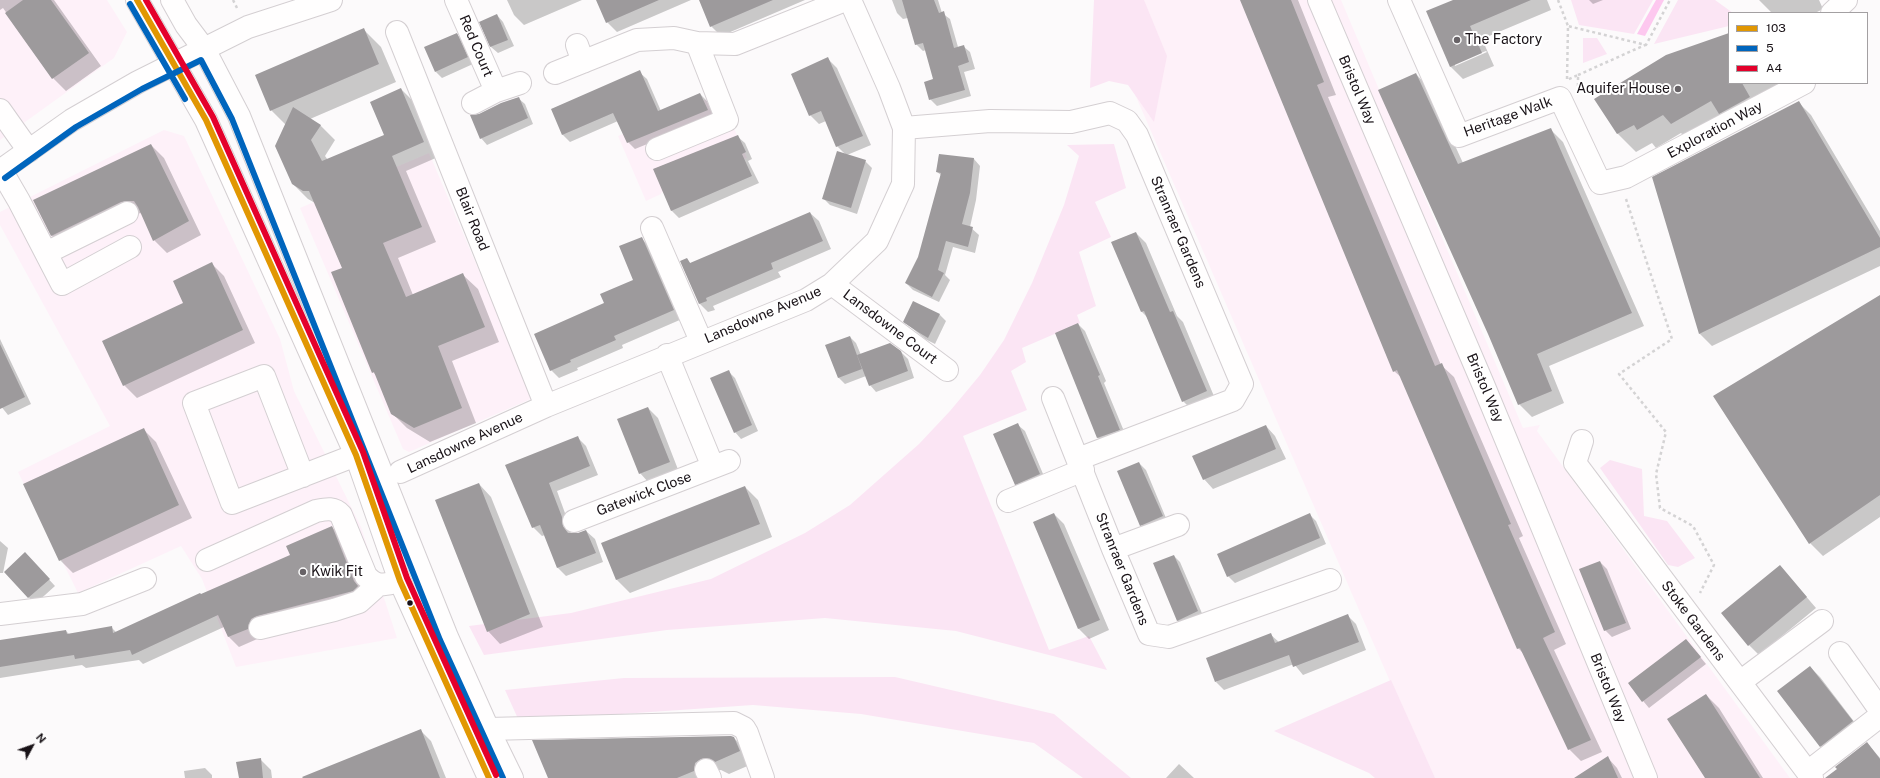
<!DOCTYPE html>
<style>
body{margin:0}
#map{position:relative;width:1880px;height:778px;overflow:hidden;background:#fcfafb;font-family:"Public Sans",sans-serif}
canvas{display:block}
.legend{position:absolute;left:1728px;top:12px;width:140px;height:72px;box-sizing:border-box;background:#fff;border:1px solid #a3a0a2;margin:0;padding:5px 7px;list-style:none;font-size:12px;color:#191217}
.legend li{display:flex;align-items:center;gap:8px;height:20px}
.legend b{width:20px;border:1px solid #a3a0a2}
.north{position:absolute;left:12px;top:726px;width:40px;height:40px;-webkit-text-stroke:3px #fff;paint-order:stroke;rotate:49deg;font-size:11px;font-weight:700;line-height:16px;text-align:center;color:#191217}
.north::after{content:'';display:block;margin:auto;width:14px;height:18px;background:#191217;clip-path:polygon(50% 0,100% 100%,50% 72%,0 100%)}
</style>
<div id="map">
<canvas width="1880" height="778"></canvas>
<ul class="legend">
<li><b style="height:5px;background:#e19702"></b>103</li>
<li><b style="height:5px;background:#0065bd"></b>5</li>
<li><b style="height:5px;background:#e4002b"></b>A4</li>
</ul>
<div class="north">N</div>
</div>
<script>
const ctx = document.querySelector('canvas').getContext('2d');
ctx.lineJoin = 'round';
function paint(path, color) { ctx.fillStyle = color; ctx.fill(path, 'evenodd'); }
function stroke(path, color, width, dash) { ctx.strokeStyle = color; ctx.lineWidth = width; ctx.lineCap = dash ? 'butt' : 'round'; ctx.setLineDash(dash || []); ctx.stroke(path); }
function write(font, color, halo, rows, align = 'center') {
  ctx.font = font + ' "Public Sans",sans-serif'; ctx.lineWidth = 4; ctx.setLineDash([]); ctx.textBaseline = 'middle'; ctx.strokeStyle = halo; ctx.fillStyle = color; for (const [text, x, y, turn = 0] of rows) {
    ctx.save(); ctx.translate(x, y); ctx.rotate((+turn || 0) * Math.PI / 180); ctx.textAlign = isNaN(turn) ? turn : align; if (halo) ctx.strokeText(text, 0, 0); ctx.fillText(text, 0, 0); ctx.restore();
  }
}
paint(new Path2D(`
 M0,0H107L127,32L114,58L0,140Z
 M1094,0H1341L1523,428L1540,425L1537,431L1790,778H1432Z
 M719,94L747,158L661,193V194L646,201L618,136Z
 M164,130L184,136L280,339L294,391L361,527L397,638L236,667L202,579L181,546L78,593L18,472L110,426L0,225V212Z
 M429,153L533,398L409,452L403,449L300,208Z`), '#fef1f9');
paint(new Path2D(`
 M1094,0H1144L1167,56L1154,122L1128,85L1109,81L1090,88Z
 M1571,0H1653L1634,34L1579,25Z
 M1678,0H1715L1733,13H1729V26L1654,44Z
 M1583,38H1597L1607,54L1583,63Z
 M1114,144L1126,188L1095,202L1111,237L1079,252L1096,306L1077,315L1080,323L1022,348L1026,362L1011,371L1027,410L963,436L1049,650L1089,636L1107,670L956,631L825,618L667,630L484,655L469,626L571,613L711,579L805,533L850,505L919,444L950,411L980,375L1004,340L1032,283L1064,205L1079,156L1067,145Z
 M1610,460L1642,469L1644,516L1667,521L1695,558L1678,567L1668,565L1600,468Z
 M895,677L1054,714L1131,778H1083L1034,743L861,714L753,705L519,721L505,690L624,678Z
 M1391,680L1435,778H1375L1369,773L1274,731Z`), '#fbe5f4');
paint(new Path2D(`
 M1656,0H1664L1645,36L1637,34Z`), '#fdc8ef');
paint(new Path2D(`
 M0,0H54L101,66L66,91L53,78L3,8L0,10Z
 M507,0H582L524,25L514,15Z
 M597,0H691L617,32L607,22Z
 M709,0H805L721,36L711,26Z
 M892,0H938L942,13L950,19L958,47L963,46L970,52L975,69L964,72L971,96L937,106L930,99L934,80L926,50L923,51L916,44L908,18L903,19L897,13Z
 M1241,0H1298L1336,95L1328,97L1441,365L1454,377L1523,536L1519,538L1566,644L1554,650L1602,752L1581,761L1569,749L1525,655L1518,648L1403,379L1394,371Z
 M1456,0H1547L1551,10L1482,39L1494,66L1463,79L1450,66ZM1486,51L1487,52L1455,66V63Z
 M1589,0H1603L1593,4Z
 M1759,0H1819L1823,9L1815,13H1772Z
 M497,15L503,22L514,46L498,53L491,47L481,22Z
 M363,29L381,47L396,82L310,119L320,125L335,140L325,156L328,160L386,135L401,89L416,104L438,157L406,171L436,242L398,258L413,295L463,275L478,289L499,342L452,361L476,423L430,442L407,428L392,413L376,375L373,372L333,273L343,269L315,203L308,199L293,184L286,125L271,110Z
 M457,34L463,41L473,64L442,78L436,72Z
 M1729,34V83H1786L1758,100L1767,116L1737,131L1727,121L1690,142L1681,133L1656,148L1652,143L1636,152L1618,134L1596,99Z
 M828,59L837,68L871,145L847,155L865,161L872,168L857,214L830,205L823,198L846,155L837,146L826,121L819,124L810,115Z
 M639,72L647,79L661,111L700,94L707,101L714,117L635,149L628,142L618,121L570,142L563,135L552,109Z
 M1416,74L1428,87L1463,163L1551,130L1563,142L1644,326L1549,366L1564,403L1532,417L1519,404Z
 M518,98L525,104L533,124L487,145L481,138L479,115Z
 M1798,102L1811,115L1880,231V266L1712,346L1699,333Z
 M738,137L745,143L752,159L748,161L759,183L679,218L672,211L654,169Z
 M151,145L164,158L201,235L167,253L154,240L142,213L135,214L65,249L52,236L34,201Z
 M939,155L974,159L980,166L976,200L970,227L979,235L975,253L953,247L945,275L950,280L939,302L913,290L906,283L919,257L941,175L937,172Z
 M810,213L819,221L831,249L778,272L781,277L713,306L715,310L708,312L700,304L681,262L687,259L691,264Z
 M1136,233L1146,243L1177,316L1183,322L1216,401L1193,411L1183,401L1147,317L1142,312Z
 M642,239L650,247L682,319L622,345L623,348L577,368L578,370L559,378L551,370L605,304L634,280Z
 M211,263L224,276L255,343L137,398L124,385L184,304Z
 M1880,296V517L1823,556L1810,543Z
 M940,315L946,321L935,344L925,339L904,321Z
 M1078,324L1085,331L1106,381L1104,383L1126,436L1105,444L1098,438L1080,394Z
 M850,337L856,343L861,355L901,352L908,359L914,378L876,392L870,385L866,376L845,384L838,377Z
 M0,339L31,404L8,415L0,405Z
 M729,372L735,378L758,431L741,439L735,432Z
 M648,408L658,418L679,472L649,483L640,473Z
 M1018,425L1025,431L1046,481L1022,491L1015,484Z
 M1266,426L1275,436L1286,459L1213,489L1204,479Z
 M143,429L156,442L192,518L73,573L60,560Z
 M578,438L586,446L598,475L557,491L570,527L571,534H578L586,531L595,539L603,562L566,576L558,568L545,535L542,536L533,527L506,466Z
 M1139,463L1146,470L1168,523L1148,532L1141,525Z
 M479,484L491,497L543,627L500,644L488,631Z
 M745,487L758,500L772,537L630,593L617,580L603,543Z
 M1054,514L1064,524L1109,630L1089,639L1079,629L1034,522Z
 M1309,514L1316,521L1326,544L1235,583L1228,576Z
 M332,527L342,537L364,592L239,647L229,637L224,627L143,664L139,660L86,668L82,665L0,678V642L66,631L69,634L112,628L117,633L292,555Z
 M0,541L8,548L3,573H0Z
 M1174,556L1180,562L1204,618L1184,627L1177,620Z
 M31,560L55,586L35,604L5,572Z
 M1600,562L1607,569L1631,629L1612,637L1605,630Z
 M1780,566L1816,608L1759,655L1749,645Z
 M1348,616L1356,624L1366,650L1303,675L1294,664L1224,690L1216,682L1271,635L1279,642Z
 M1686,640L1706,664L1649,708L1629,684Z
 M1810,667L1820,677L1862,732L1831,756L1821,746Z
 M1706,695L1719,708L1763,778H1706Z
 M420,730L431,741L446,778H304Z
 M734,738L747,751L752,764L729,774L721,770L714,771L708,778H549Z
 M1867,743L1880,758V778H1843L1836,767Z
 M1608,758L1617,768L1622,778H1595Z
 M260,759L271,770L272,778H240Z
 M1179,764L1194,778H1166Z
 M205,768L212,775V778H185L184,771Z`), '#0003');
paint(new Path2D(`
 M23,0H51L89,53L52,79L5,13Z
 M596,0H659L606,23Z
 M699,0H773L710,27Z
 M902,0H934L939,13L944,11L954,48L964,45L969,62L958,66L965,90L929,100L924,82L933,79L923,43L915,45Z
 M1240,0H1291L1324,82L1317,85L1435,366L1442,363L1511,524L1508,525L1555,632L1543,638L1591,740L1568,750L1520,648L1517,649L1397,370L1393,372Z
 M1453,0H1531L1470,26L1482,53L1450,67L1426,11Z
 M497,14L508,40L490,47L479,22Z
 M364,28L379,64L270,111L255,75Z
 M457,33L468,57L435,72L424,47Z
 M1729,33V83H1742L1750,97L1719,114L1711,101L1671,124L1663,115L1637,130L1634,125L1617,134L1594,99L1666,55Z
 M828,57L863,136L836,147L821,111L809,116L791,74Z
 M640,70L658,111L700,93L708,110L627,143L613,113L562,135L551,109Z
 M1416,73L1458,164L1551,128L1632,313L1537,354L1552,391L1518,405L1488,334L1378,90Z
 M401,88L424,142L392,156L422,227L383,243L406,297L463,273L485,327L438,346L462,408L414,428L391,414L374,372L372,373L331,272L342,268L309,191H303L292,184L275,146L293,107L321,125L311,140L322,161L384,135L370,102Z
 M519,97L528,118L480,139L470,115L479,114L501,103Z
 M1799,101L1880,238V247L1699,334L1652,177Z
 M738,135L746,152L742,154L752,176L671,211L653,169Z
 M151,144L189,221L153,241L138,207L134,201H127L121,202L51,236L33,200Z
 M837,151L866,160L851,208L822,199Z
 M939,154L974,158L970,193L962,224L973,227L968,247L946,241L938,270L944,273L932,297L905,283L918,257L941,173L936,172Z
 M810,212L823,241L771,263L773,269L706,298L707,301L699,304L680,261L687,258L690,263Z
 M1136,232L1170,312L1173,311L1207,391L1182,402L1144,311L1141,312L1111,242Z
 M642,237L674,310L614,336L616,340L570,360L571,362L550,371L534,334L604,303L600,294L633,280L619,246Z
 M212,262L243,330L123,386L102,341L183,303L173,281Z
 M1880,295V495L1809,544L1713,396Z
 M913,301L940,314L928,338L918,332L903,322Z
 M1078,323L1100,375L1098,376L1120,430L1097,438L1055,333Z
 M850,336L862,369L838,378L825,345Z
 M890,343L901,351L908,371L869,386L857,355Z
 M0,344L25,397L0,409Z
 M729,370L752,425L734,433L710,378Z
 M648,407L670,462L639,474L617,419Z
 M1018,423L1040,474L1015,485L993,434Z
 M1266,425L1276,449L1203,480L1192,456Z
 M144,428L179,505L59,561L23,484Z
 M578,436L590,466L549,483L562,517L563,526L568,533H578L586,530L596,553L557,568L540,525L532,528L505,465Z
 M1139,462L1163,516L1140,526L1117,471Z
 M479,483L530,614L487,632L435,500Z
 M745,486L760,524L616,580L601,543Z
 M1054,513L1100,620L1078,629L1033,522Z
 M1310,513L1320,538L1227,577L1217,554Z
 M332,526L354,581L358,586L353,591L257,616L251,619L248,629L228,637L218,615L132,655L130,650L75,659L74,655L0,667V640L66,630L67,634L112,626L113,633L200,593L201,594L290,555L286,546Z
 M25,552L50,579L28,598L4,572Z
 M1174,555L1198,611L1177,621L1153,563Z
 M1600,561L1626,623L1604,631L1579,569Z
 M1780,565L1807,597L1748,646L1721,613Z
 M1348,614L1359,642L1293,667L1289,655L1215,682L1206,658L1271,633L1275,643Z
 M1686,639L1701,657L1642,702L1628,683Z
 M1810,666L1853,721L1820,747L1777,691Z
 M1706,694L1760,778H1705L1667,719Z
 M421,729L440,778H303L302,777Z
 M731,736L734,737L740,751L715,762L707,758L701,759L695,763L694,771L677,778H548L532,740Z
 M1867,742L1880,759V778H1825L1837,769L1835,767Z
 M1608,756L1618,778H1574Z
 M261,758L263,778H239L236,762Z`), '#9d9a9c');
const minor = new Path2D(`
 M456,0L496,91
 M1319,0L1483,384L1646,778
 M1399,0L1459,136L1560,98L1600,183L1626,177L1804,83
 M1832,13L1846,0
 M397,32L546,406
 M577,45L583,62
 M555,73L637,40L674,38L697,43L735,44L845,0
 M473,103L496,91L520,83
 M0,110L29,151
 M904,128L990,121L1071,122L1110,113L1127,121L1137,135L1242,384L1233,400L1078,459
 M657,149L727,120L697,43
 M1,170L19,201L62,284L130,247
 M0,171L72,120L138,82L248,27L331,0
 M652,228L701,341
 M46,253L127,213
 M832,284L947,370
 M667,355L713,467
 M1053,398L1113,549L1149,634L1169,637L1330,580
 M1582,441L1575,463L1812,778
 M400,472L546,406L806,300L832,284L877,241L903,184L904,128L889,88L850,0
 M303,476L264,376L194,403L232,503L356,455
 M1008,501L1083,470
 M574,521L729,461
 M1113,549L1178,525
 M207,560L316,511C326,509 334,507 341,515L366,576C378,589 385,584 400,581
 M0,614L82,604L145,579
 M260,628L334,610L359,602L378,585
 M1840,653L1880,710
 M1740,682L1822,621
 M488,729L734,723L744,728L747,733L763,778
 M706,770L710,778
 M1808,772L1880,716`);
const major = new Path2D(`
 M137,0L206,120L356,455L400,581L489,778
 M172,0L186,25L204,49L239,116L447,637L488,729L512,778`);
stroke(minor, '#d4cfd2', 24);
stroke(major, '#d4cfd2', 24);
stroke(new Path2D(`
 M233,0L237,8
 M1558,0L1568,26
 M1578,75L1645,45
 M1578,86V75L1567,80L1568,26L1646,45L1670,0
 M1626,199L1672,339L1619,374L1666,432L1656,474L1660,508L1693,526L1714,565L1700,593`), '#d4d3d4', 2.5, [3, 3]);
stroke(minor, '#fffefe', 22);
stroke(major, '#fffefe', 22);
stroke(new Path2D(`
 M137,0L206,120L356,455L400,581L489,778`), '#e19702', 6);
stroke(new Path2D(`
 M130,4L185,99
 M5,178L76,127L142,89L201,60L232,119L440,640L503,778`), '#0065bd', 6);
stroke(new Path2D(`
 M146,0L213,117L363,452L407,578L496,775`), '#e4002b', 6);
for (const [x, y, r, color] of [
 [1457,40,4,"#686367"],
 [1678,89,4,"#686367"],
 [303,572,4,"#686367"],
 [410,603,3.5,"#191217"]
]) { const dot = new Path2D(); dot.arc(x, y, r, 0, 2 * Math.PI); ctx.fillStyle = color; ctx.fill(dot); stroke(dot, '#fff', 1.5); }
write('14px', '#191217', '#fff', [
 ["The Factory",1465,40],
 ["Aquifer House",1670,89,"right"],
 ["Kwik Fit",311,572]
], 'left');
write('14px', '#191217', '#fff', [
 ["Red Court",476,46,67],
 ["Bristol Way",1357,90,67],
 ["Heritage Walk",1508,117,-20],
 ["Exploration Way",1715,130,-28],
 ["Blair Road",472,219,68],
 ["Stranraer Gardens",1178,232,67],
 ["Lansdowne Avenue",763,315,-23],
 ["Lansdowne Court",890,327,37],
 ["Bristol Way",1485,388,67],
 ["Lansdowne Avenue",465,443,-25],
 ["Gatewick Close",644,494,-21],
 ["Stranraer Gardens",1122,569,68],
 ["Stoke Gardens",1693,621,53],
 ["Bristol Way",1608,688,68]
]);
</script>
